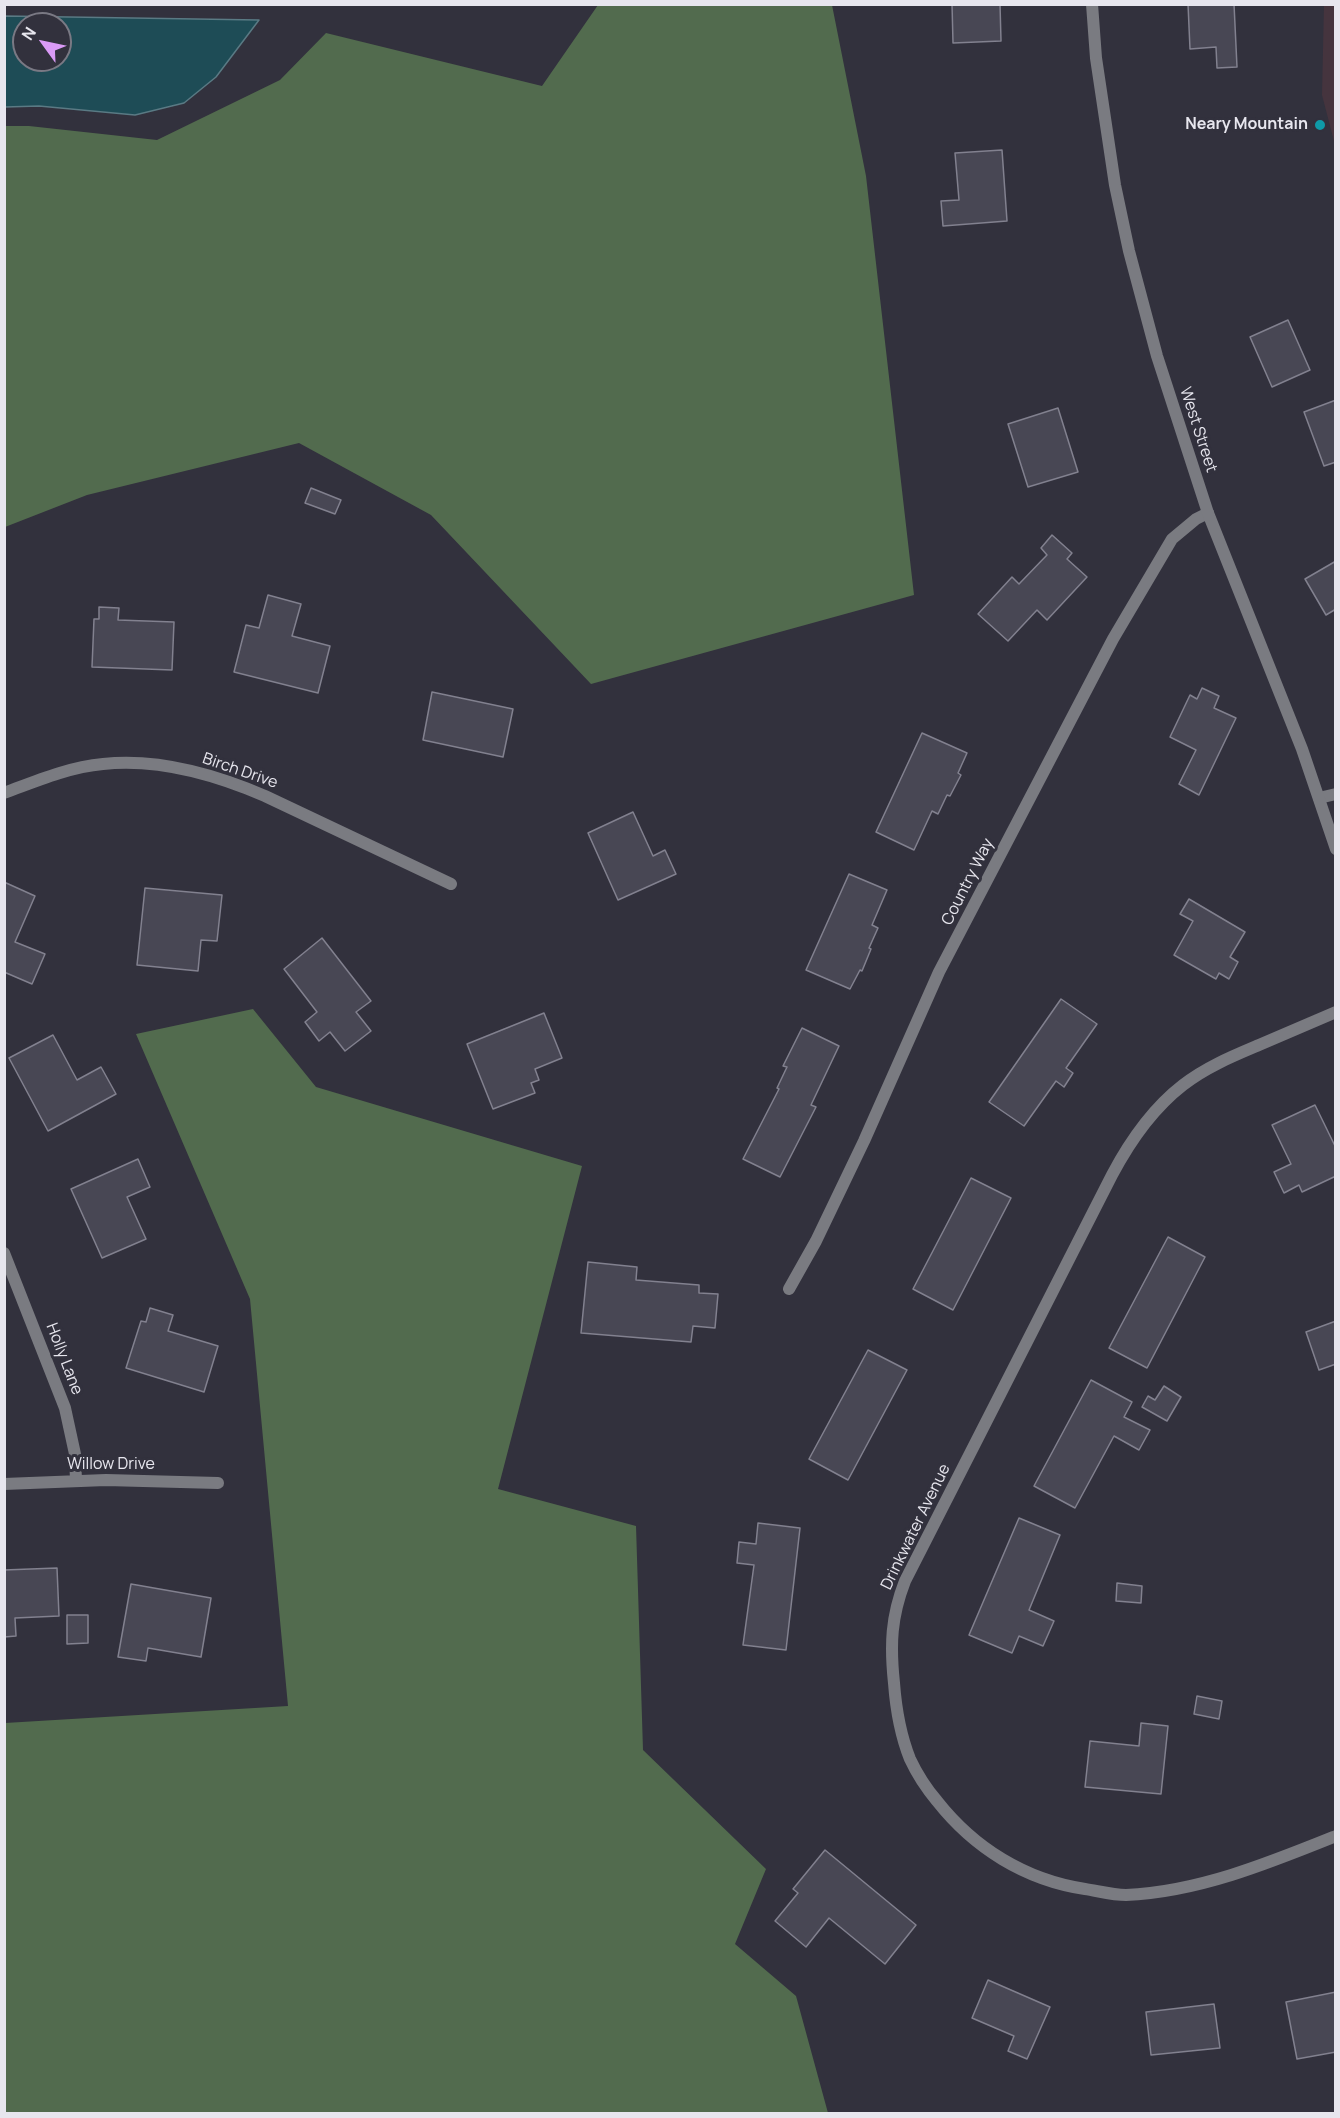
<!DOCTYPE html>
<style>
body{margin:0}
#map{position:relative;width:1340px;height:2118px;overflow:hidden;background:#32313d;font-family:Manrope,sans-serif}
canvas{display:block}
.frame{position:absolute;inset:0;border:6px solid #e7e6ee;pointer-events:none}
.north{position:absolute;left:12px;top:12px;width:60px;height:60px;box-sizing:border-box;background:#32313d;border:2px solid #7a7984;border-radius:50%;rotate:303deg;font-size:16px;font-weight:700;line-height:24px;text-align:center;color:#e7e6ee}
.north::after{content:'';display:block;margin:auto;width:21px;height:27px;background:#da9af6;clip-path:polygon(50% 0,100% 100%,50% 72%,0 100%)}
</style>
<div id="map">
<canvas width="1340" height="2118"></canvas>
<div class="frame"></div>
<div class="north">N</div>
</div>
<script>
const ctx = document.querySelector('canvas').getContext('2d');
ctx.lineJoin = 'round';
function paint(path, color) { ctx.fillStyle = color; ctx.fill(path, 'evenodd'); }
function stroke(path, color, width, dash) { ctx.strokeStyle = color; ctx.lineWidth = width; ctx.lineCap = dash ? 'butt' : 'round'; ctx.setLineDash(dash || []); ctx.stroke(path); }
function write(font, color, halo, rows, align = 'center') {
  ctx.font = font + ' Manrope,sans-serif'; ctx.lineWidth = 6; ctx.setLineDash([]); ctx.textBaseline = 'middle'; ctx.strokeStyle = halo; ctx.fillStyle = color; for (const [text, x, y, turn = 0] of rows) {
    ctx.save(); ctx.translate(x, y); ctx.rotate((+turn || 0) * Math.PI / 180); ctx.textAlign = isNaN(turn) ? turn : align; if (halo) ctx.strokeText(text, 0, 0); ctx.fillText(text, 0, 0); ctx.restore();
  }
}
paint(new Path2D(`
 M1324,4L1335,5V145L1322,95Z`), '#45343e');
paint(new Path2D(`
 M598,5H832L866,176L914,595L591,684L431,515L299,443L87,495L5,527V126H29L157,140L280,80L326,33L542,86Z
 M253,1009L316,1087L582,1166L498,1489L636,1526L643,1750L766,1869L735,1944L796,1996L828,2113H5V1723L288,1706L250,1299L136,1034Z`), '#526b4e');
const water = new Path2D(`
 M5,16L259,20L216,77L184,103L135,115L39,106L5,107ZM24,24H60V60H24Z`);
paint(water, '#1e4c56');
stroke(water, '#5a7a84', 1.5);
const building = new Path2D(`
 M952,4H1000L1001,41L953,43Z
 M1188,4H1234L1237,67L1217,68L1216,47L1190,49Z
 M1002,150L1007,221L943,226L941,201L959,200L955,153Z
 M1288,320L1310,370L1272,387L1250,337Z
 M1336,400V462L1324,466L1304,412Z
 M1058,408L1078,472L1028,487L1008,424Z
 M311,488L341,500L335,514L305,503Z
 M1052,535L1072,553L1067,559L1087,577L1047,620L1037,610L1008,641L978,614L1012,577L1019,584L1047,555L1041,548Z
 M1336,561V609L1326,615L1305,579Z
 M268,595L301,604L292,636L330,646L318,693L234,672L246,625L259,628Z
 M99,607L119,608L118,620L174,622L172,670L92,667L94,619H99Z
 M1202,688L1219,696L1214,708L1236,718L1199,795L1179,784L1196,750L1170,737L1190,695L1197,699Z
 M432,692L513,709L503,757L423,740Z
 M922,733L967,753L958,773L961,775L950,796L947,795L938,814L932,811L914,850L876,832Z
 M633,812L653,856L665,850L676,874L618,900L588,833Z
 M849,874L887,890L872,925L878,928L869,948L871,949L862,971L860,970L850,989L806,970Z
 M4,882L35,896L15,942L45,954L32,984L4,972Z
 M145,888L222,895L217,941L201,940L198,971L137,965Z
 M1189,899L1245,932L1230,957L1238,962L1229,979L1219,973L1216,979L1174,955L1193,921L1180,914Z
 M322,938L371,1001L356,1012L371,1031L345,1051L330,1032L319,1041L305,1022L317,1012L284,969Z
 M1061,999L1097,1024L1066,1068L1073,1073L1064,1087L1056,1081L1024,1126L989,1102Z
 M544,1013L562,1058L535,1069L539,1080L531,1083L535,1093L493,1109L467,1044Z
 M802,1028L839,1046L811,1105L816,1107L780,1177L743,1159L779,1089L777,1088L787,1067L783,1066Z
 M53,1035L77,1080L101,1067L116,1094L48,1131L9,1058Z
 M1315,1105L1336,1148V1176L1302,1192L1299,1185L1284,1193L1274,1172L1291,1164L1272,1125Z
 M138,1159L150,1187L127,1197L146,1239L102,1258L71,1189Z
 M971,1178L1011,1198L953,1310L913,1289Z
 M1168,1237L1205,1257L1147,1368L1109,1348Z
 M588,1262L637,1267L636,1280L699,1285V1293L718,1294L715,1328L693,1326L691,1342L581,1333Z
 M150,1308L173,1315L168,1331L218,1346L204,1392L126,1368L141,1321L146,1322Z
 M1336,1321V1364L1319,1370L1306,1332Z
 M868,1350L907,1370L848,1480L809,1459Z
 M1091,1380L1132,1402L1124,1417L1150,1430L1139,1450L1114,1436L1075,1508L1034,1486Z
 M1164,1386L1181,1397L1167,1421L1142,1407L1148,1396L1155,1400Z
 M1019,1518L1060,1535L1029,1610L1054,1621L1043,1646L1019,1636L1012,1653L969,1635Z
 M758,1523L800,1528L786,1650L743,1645L754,1565L737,1563L739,1542L756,1544Z
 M57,1568L59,1616L15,1618L16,1636L4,1637V1570Z
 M1117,1583L1142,1586L1141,1603L1116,1601Z
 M131,1584L211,1598L201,1657L148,1648L146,1661L118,1657Z
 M67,1615H88V1643L67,1644Z
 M1197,1696L1222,1701L1219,1719L1194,1714Z
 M1141,1723L1168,1726L1161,1794L1085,1787L1090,1741L1139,1746Z
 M825,1850L916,1925L885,1964L829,1918L806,1947L775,1921L798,1893L793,1889Z
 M988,1980L1050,2007L1027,2059L1008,2051L1014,2036L972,2018Z
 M1336,1992V2052L1297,2059L1286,2002Z
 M1214,2004L1220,2048L1151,2055L1146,2012Z`);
paint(building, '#484754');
stroke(building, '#82818f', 1.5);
stroke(new Path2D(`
 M4,793C36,781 69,767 103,764C158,758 214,774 265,796L451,884
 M1319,798L1336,794
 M1336,1012C1310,1023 1285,1034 1259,1045C1233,1056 1206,1067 1183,1085C1152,1109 1130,1141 1112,1175L905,1581C891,1617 890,1645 894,1683C896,1710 900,1734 910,1759C917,1774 926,1788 937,1801C974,1848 1025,1880 1085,1889C1098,1891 1113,1895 1126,1895C1198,1892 1269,1863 1336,1836
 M4,1253L65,1408L75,1454L76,1481
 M789,1289L816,1241L864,1141L939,972L1113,639L1172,539L1196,519L1208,513
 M4,1484L106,1480L218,1483`), '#7a7b81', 12);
stroke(new Path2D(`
 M1092,4L1096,58L1115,185L1129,251L1157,356L1208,513L1302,749L1336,849`), '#7a7b81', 12);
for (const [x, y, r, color] of [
 [1320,125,6,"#0f9aa8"]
]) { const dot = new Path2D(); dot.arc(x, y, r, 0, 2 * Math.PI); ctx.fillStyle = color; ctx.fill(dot); stroke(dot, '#32313d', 2); }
write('bold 16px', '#e7e6ee', '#32313d', [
 ["Neary Mountain",1308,125]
], 'right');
write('16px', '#e7e6ee', '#32313d', [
 ["West Street",1198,430,72],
 ["Birch Drive",240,771,19],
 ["Country Way",968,882,-63],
 ["Holly Lane",64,1359,69],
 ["Willow Drive",111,1465],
 ["Drinkwater Avenue",916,1527,-64]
]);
</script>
